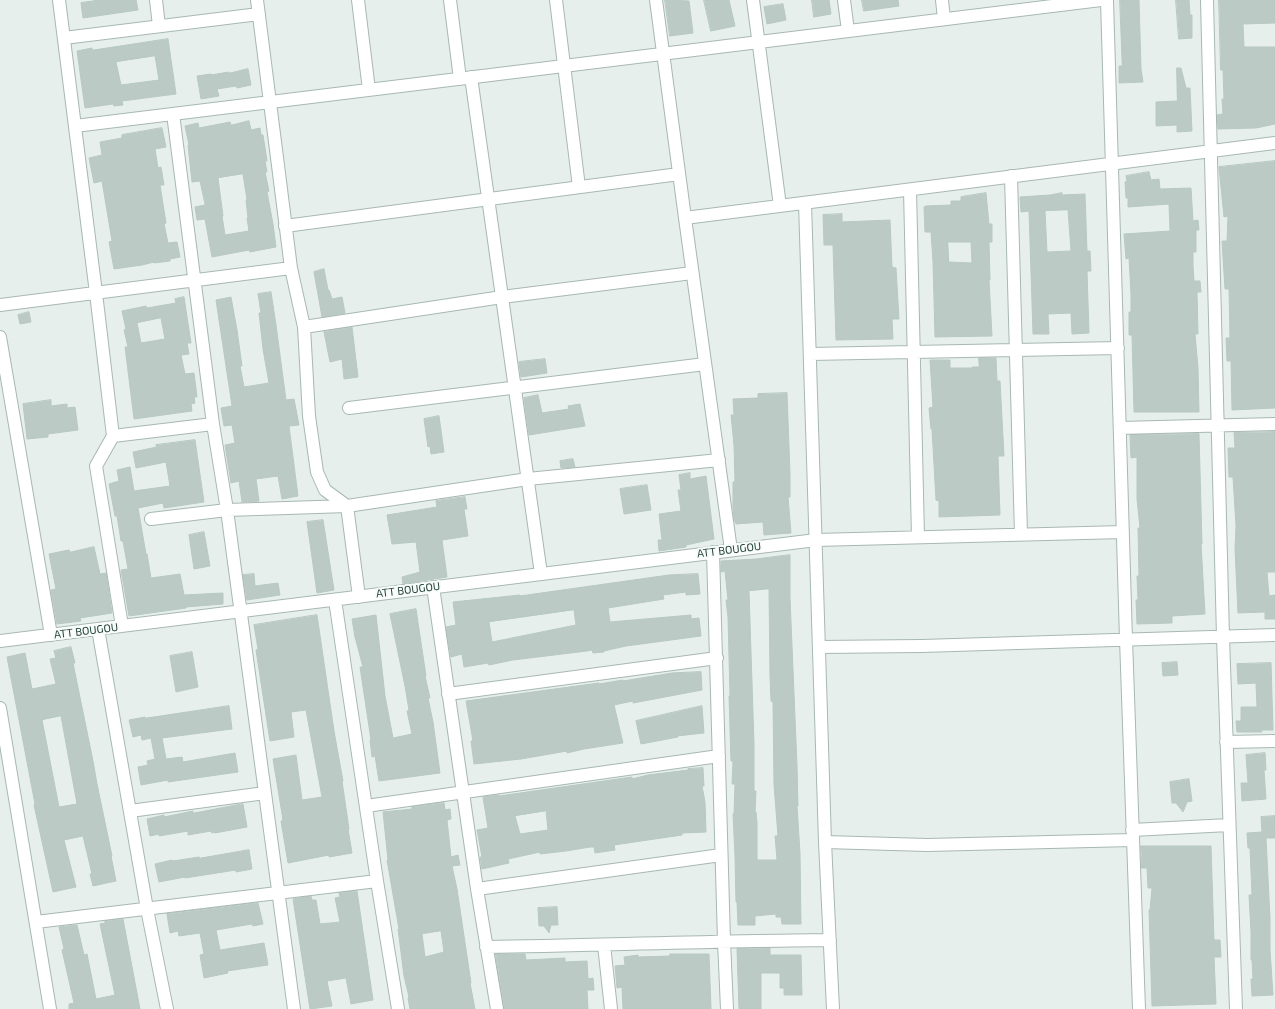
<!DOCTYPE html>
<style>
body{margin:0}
canvas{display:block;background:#e6efeb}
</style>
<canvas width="1275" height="1009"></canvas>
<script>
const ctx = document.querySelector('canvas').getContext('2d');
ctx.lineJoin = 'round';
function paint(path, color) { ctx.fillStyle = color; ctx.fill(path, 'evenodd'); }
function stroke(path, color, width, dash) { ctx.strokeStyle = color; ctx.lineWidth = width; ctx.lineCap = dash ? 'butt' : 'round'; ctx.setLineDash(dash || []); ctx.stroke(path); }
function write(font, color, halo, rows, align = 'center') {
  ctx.font = font + ' "Exo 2",sans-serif'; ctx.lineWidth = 4; ctx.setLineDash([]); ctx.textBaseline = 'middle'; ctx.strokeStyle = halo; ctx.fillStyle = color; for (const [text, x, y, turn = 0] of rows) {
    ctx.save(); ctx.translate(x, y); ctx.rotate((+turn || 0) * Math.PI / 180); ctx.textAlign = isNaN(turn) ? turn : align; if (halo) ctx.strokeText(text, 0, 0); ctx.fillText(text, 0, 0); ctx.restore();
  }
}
const building = new Path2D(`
 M100,0H136L138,10L83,18L81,3Z
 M665,0L689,1L693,33L670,36Z
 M704,0H729L735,26L711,31Z
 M812,0H829L831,14L814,17Z
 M862,0H898L899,6L864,11Z
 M1120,0H1139L1141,69L1143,82L1119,83V66H1122Z
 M1176,0H1189L1190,15H1192V38L1179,39Z
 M1219,0H1275V23L1243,24L1244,47H1275V124L1256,128L1218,129L1217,115L1223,114L1222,99H1224L1223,70H1221Z
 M783,4L786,20L767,24L764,7Z
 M168,39L176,94L122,101L123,105L114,106L113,104L85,108L77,51L92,48V50ZM155,56L159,80L121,85L116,62Z
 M1177,68H1181L1186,88H1190L1192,131L1177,132V125L1156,126V102L1177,101Z
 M248,69L251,85L237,88L236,86L217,89L219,96L201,99L197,76L211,74V75L229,72V73Z
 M249,121L251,130L260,128L261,135H263L267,161H265L267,172H265L269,191L267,192L273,224L276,247L250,252L249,250L212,257L205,219L197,220L195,207L205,205V204L200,181L192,182L188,145H189L185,126L198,123L199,128L230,122L231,125ZM243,174L247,200H246L248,218H247L249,231L225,235L222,216H223L218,178Z
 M162,128L166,147L155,149L158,168L161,167L164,185H160L166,223L164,224L168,243L177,242L180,257L170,259V261L154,263V262L142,265L114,269L109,242L112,241L102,181L94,183L89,158L102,155L100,142L122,138V135Z
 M1275,161V408L1232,410L1231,361H1227L1226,338H1230L1229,289H1225L1222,241H1227L1228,216L1224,217L1219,167Z
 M1149,172L1151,180L1159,179L1160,189L1191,188L1193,221L1198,220L1199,230H1196V252H1193V266L1194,281H1200L1201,292H1197L1198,334H1195L1198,368L1199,412H1134L1132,335H1129V312H1131V294L1129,258L1126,259L1124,234L1170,231L1169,204L1128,207V198H1126L1125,182L1127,181L1126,176Z
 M986,193L989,224H992V242H989L990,280H989L992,336L935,337L933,262L931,232H925L924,207L926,206L951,205V201H961V197ZM948,242H971L972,263L949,262Z
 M1062,193V195L1085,194L1087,251H1090L1091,271H1087L1089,333L1072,334L1071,313L1048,314L1049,334H1033L1029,211L1021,212L1020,197L1050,195ZM1068,210L1071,251L1047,252L1045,211Z
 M842,214V222L890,220L892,267L896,268L899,319H892L893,339L836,340L833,245H824L823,215Z
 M324,269L328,290H329L332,299L342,297L345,313L322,317L314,272Z
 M271,292L276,325L286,400L294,399L299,425L289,426L298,496L282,499L278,476L256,479L259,501L242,502L239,481L231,483L225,445L235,443L232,425L224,426L221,408L232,406L216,300L231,297L237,330L242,366H240L244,387L269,383L263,349L259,313H261L258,294Z
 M184,297L191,343H187L189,354L181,355L185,374L194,373L197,397H194L195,403L191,404L192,411L134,419L125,347H128L124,330L126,329L122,311L146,306L147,308L176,303L175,299ZM161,318L165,339L141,343L137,323Z
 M29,312L31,322L20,324L18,315Z
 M352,327L358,377L344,379L342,359L330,362L324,332Z
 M979,358H996L997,381H1000L1004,456H998L1000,515L939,517V501L936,500L932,429H931L929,408L933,407L930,360H950V368H972V367H979Z
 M545,359L547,373L521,377L519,362Z
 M787,393L790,474V497H788L791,533L764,535L763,522L736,524L734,519L733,507V482H735L734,445L731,415H734L733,399L758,398V394Z
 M538,395L542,413L569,409L568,406L580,404L585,426L529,435L524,398Z
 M51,400V406L67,404V408L75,407L78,430L48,434V437L27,439L23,404Z
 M439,416L444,452L431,454L430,446L428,447L424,419Z
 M1275,432V572H1267L1269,596L1275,595V619H1265V612L1238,613L1235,549L1236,526L1233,477H1229L1228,448H1235L1234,433Z
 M1199,434L1202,544H1201L1205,614L1172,616V623L1137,624L1136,600H1138L1137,576H1139L1138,528H1140L1137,499V457L1131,458L1130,435Z
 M195,440L204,502L164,508L163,503L138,508L146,554H147L151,578L180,574L184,595L223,593V604L186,607V608L129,616L121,570L128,569L123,541H121L117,516H115L109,484L119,481L117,470L130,467L134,491L170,486L166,462L136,468L133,452L157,447L156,445Z
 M573,459L575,467L561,468L560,461Z
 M690,473V479L706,476L714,539L686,545V547L659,551L658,540H662L659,514L681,511L678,490H681L679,475Z
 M647,485L651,510L624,514L620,489Z
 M465,497L467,509H464L468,536L442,540L447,577L403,584L402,577L420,572L416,542L392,544L387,515L437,507L436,501Z
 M323,520L334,590L317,593L307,522Z
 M204,532L210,566L194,569L189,535Z
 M94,547L100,574L106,573L112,613L80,618L81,621L57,624L51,590L56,589L49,554L69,550L70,552Z
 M790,555V598L797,766L798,806H797L800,853L801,924H782L781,917H776V914L755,916V925H738L737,902H736L735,856L733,814H734L735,784H732L733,761H731L729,696H730L728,617L726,600H728L725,571L721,572V561L756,559ZM769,589L770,677L771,701L773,702L774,785L778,836H775L777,860H757V822L756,812H755L756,791H754V744L749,591Z
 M254,574L255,586L278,583L280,595L247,600L243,575Z
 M698,574L700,594L686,595V592L663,595L664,599L608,608L610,622L691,615V619L699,618L701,636L626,646L604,651V652L593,653L592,650L587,651L513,660L489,665L488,663L464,667L462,654L451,657L446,627L456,625L453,602L520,595V596L669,575ZM574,610L576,625L492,642L489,622Z
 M416,609L426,676H425L430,698H428L433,722L440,773L379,781L375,756L372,757L370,740H371L360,667H363L355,637L352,619L376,615L385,696L393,738L412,734L407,711L409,710L405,686L390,614Z
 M317,615L334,731L343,781H342L349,829H348L352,853L329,857V855L288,863L281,821L283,820L273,759L296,755L302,800L322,797L306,710L291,712L294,737L270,741L256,650L258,649L254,625Z
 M71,647L75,663H73L93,761L97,784L112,856H111L116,881L93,886L90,874H92L83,836L64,840L76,887L53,892L34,805L35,804L7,657L25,653L32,689L56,684L50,659L56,658L54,651ZM61,716L77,804L59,807L42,720Z
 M192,652L198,687L176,692L170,656Z
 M1177,662L1178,675L1163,676L1162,663Z
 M1271,663L1273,730H1261L1262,732H1237L1236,721H1241V707H1257L1256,683L1238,684L1237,664Z
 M701,672L702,690L633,703V701L614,705L623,743L584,749L567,753V751L521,759L474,764L471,741H473L466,701L599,683V684L623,680V681L672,673Z
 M229,706L232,729L162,738L166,759L182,757L183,762L235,753L238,772L168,782V780L141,785L138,767L148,765L147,761L155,759L151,738L142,740L141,735L133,737L129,720L145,717V718Z
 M702,706L704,733L677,736L678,737L641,744L636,721Z
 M1265,753L1266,770H1264L1266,799L1242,801L1241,783H1248L1246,755Z
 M703,768L704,786H702L705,802L706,832L682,833V835L614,845L615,850L595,853L594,847H590L566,851L540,854V852L508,859L509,863L482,869L480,857H482L477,830L488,828L483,797L499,795V796L632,777V779L648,775L688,770V769ZM546,811L548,830L520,834L515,816Z
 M1189,779L1192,801L1187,802L1183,812L1176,803H1172L1170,782Z
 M444,803L445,810L450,809L451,819L447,820L451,857L458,855L460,865L452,866L457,889L471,983H470L475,1009H410L408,998L409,997L404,976L398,929H399L387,860H388L383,812L412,809V807ZM441,931L444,952L425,957L422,934Z
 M243,804L247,827L215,833V832L212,833L211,831L188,835V831L159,836V834L150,836L147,819L164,815V817L193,811V813Z
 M1275,816V838H1266L1270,918V950L1273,995L1252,996L1251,979H1253L1252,960H1251V932L1249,895H1252L1250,848H1248L1247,833L1262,832L1261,817Z
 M1141,846H1211L1214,940H1220L1221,957H1214L1216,1004L1152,1006L1149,910H1150L1152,888H1148L1147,868H1142Z
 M249,850L252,869L236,872V870L185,878V877L159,882L155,864L172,860L173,861L199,857L200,858Z
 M357,891L373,1000L351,1004L346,978L327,981L332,1006L310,1009L293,899L311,896L312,900H316L320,924L340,922L335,898L340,897L339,893Z
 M258,903L263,924L253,926L252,924L216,930L220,950L264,943L268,965L227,971L228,973L204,978L200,955L204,954L200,933L179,936L178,931L170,933L167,914Z
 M557,907L558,925H551L549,933L544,926H539L538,908Z
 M123,919L140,1009H69V1004L74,1003L62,950L64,949L59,927L77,925L84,955L87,954L96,999L115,995L100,924L105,923V921Z
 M770,948V955H801L802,995H784V988H780V973H761V1009H739L737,949Z
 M496,954H525L526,960L565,958V962L587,961L588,979L593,978L594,990H587L588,1009H504Z
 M670,954H709L711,1009H623L622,987L617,988L615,966L625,965L624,957L638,955V957L670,956Z`);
paint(building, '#bbcac4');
stroke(building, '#b8c9c2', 1);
const minor = new Path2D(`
 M59,0L96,293L113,436
 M156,0L159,26
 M257,0L291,268L304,327L309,416L317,472L325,490L347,506L359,597
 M358,0L369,90
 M450,0L460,79
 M556,0L579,187
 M656,0L685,218L731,550
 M753,0L780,206
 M844,0L848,31
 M942,0L944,19
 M1107,0L1126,639L1139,1009
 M1207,0L1223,637L1236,1009
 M64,38L259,14
 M471,77L541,574
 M173,114L213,424L227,510L294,1009
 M75,126L1101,0
 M1011,176L1021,534
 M910,190L918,537
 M805,203L825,842L833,1009
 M685,218L1275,143
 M285,226L679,174
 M0,305L291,268
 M304,327L502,297L692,273
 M0,337L51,635
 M810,354L1118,348
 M349,408L705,364
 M1120,428L1275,424
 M151,519L227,510L347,506L528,479L719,460
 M713,552L724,941L727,1009
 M433,587L477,889L497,1009
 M335,600L377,881L398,1009
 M122,626L96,466L113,436L213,424
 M98,629L147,909L167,1009
 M0,641L816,540L1123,532
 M819,647L922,646L1275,635
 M448,694L717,658
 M0,708L50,1009
 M1226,742L1275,741
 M366,806L719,756
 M130,811L265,793
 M1132,830L1229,825
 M825,842L927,845L1132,840
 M477,889L721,855
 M36,922L377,881
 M604,945L611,1009
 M486,947C601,945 715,941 830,940`);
stroke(minor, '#a8b8b2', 14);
stroke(minor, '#fff', 12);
write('11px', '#24423a', '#f7fbf9', [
 ["ATT BOUGOU",729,550,-7],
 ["ATT BOUGOU",408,590,-7],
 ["ATT BOUGOU",86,631,-7]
]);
</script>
